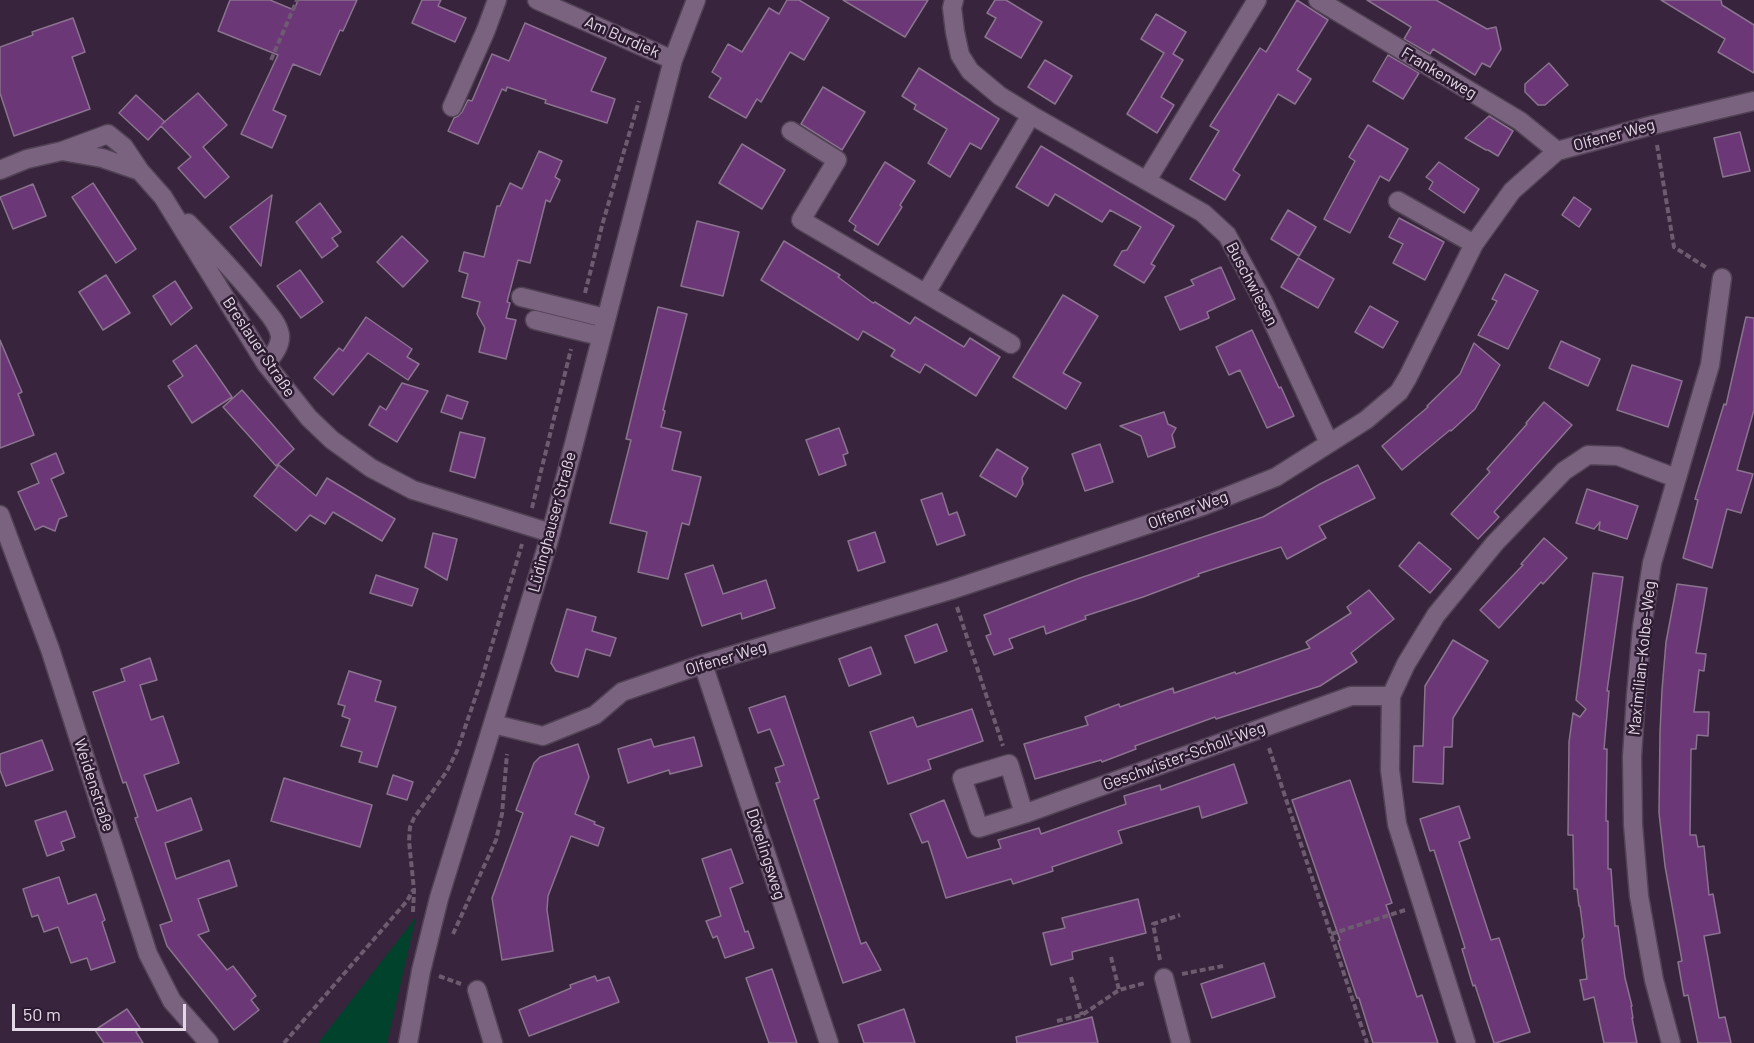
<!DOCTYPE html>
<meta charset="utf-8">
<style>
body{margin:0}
#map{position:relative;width:1754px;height:1043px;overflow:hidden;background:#38243c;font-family:Barlow,sans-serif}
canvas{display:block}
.scale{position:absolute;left:12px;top:1004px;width:174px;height:27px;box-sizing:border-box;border:3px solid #e4d7e6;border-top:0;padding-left:8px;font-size:18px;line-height:21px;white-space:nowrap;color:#e4d7e6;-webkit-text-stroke:4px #2d1b32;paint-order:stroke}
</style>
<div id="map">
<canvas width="1754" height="1043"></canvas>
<div class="scale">50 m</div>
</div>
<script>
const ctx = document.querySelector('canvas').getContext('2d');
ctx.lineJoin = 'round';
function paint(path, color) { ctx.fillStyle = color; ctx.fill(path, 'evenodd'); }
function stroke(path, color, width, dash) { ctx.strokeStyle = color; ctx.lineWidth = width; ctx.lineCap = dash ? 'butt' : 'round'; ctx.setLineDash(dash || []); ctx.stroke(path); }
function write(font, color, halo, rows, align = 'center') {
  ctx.font = font + ' Barlow,sans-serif'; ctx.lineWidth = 5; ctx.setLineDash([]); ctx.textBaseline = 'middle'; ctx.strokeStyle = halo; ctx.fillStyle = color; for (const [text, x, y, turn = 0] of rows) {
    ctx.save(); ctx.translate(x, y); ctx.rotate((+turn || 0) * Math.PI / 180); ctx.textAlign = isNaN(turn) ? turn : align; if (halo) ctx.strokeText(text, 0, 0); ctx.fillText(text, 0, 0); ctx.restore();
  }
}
paint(new Path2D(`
 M416,917L387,1043H318Z`), '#00422b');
const building = new Path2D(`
 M230,0H270L294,10L298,0H357L343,31L340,30L320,75L293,64L273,110L286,116L272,148L241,134L278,55L218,31Z
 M422,0H441L438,6L466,18L455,42L412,23Z
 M787,0H799L829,18L804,60L790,52L761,102L757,99L746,118L709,97L721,78L712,72L728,44L742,52L769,8L779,14Z
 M843,0H928L905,37Z
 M995,0H1006L1042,22L1021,58L985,37L996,18L987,13Z
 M1297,0L1328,20L1297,70L1311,79L1295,104L1278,94L1233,170L1240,175L1225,200L1190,179L1219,131L1210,126L1260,48L1266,52Z
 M1367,0H1436L1487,29L1496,27L1501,49L1490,67L1482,63L1475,75L1433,49L1430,54L1404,39L1411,27Z
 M1661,0H1721L1722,5L1754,25V73L1718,52L1725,39Z
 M1156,14L1186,32L1173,54L1183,60L1161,97L1174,105L1157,133L1127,114L1164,53L1141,39Z
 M73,18L85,52L72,57L90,109L14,136L0,93V47L33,35L32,32Z
 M525,23L606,58L591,91L615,99L607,123L545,103L546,100L507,87L506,91L502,89L478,144L448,131L454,118L458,116L462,112L468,100L472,101L492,54L509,61Z
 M1388,55L1419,73L1403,99L1373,81Z
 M1045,60L1072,76L1055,104L1028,87Z
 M1549,63L1568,85L1545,105H1538L1525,92V84Z
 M919,68L999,119L981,149L970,143L950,177L928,163L947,129L914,109L916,105L902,96Z
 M823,87L865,112L842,150L801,124Z
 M198,93L227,125L203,147L229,177L205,198L178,168L191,157L161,126L148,140L119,113L136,95L165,122L162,124Z
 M1489,116L1513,131L1498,156L1488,150H1486L1465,138Z
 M1368,125L1408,149L1389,181L1380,176L1350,233L1324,219L1355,161L1349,157Z
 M1740,132L1750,171L1723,177L1714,138Z
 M742,144L785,170L762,209L719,183Z
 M1041,146L1174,226L1151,264L1155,266L1144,283L1114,265L1122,251L1127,250L1141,227L1110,210L1102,222L1055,194L1048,206L1016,187Z
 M539,151L562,161L555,177L560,180L550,202L546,200L530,263L518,260L507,302L510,303L506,318L516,320L506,359L479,352L485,328L477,314L480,302L462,297L468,274L459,271L464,252L484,257L497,206H500L510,183L522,189Z
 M885,162L915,181L900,205L902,207L878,245L854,230L856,226L849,221Z
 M1439,162L1479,189L1464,213L1429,189L1433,182L1426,177Z
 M93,183L136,249L116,263L72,197Z
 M33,184L46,216L13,229L0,197Z
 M272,195L261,266L230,227Z
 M1574,197L1591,209L1579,227L1562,215Z
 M320,203L341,232L332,238L338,246L322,258L296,222Z
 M1288,210L1316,227L1299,256L1271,239Z
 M1399,218L1444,242L1425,280L1393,263L1403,244L1389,237Z
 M697,221L739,232L723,296L681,286Z
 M402,236L428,261L403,287L377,262Z
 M784,241L840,275L838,277L873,303L875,302L910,324L915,317L964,347L970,338L1000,357L976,396L925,364L920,373L891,356L895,350L863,331L858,340L761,280Z
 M1298,258L1334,279L1318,308L1281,287Z
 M1221,267L1235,299L1207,312L1209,318L1180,330L1165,297L1194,285L1191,280Z
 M300,270L323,302L301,318L277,286Z
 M1505,274L1538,291L1508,349L1478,335L1497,301L1492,299Z
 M106,275L130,313L103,330L79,292Z
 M175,281L192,308L171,325L153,296Z
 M1063,295L1098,316L1063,373L1081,383L1066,409L1013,377Z
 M1370,306L1398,322L1383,348L1355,332Z
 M658,307L687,314L663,410L665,411L661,427L681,432L672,470L701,477L689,525L682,523L668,579L638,572L647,532L610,523L631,440L626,439Z
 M366,317L412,349L407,357L419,364L408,380L368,353L333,395L314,378L339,348L343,351Z
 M1746,317L1754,318V410L1737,470L1753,474L1741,513L1727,509L1712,568L1683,558L1698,500L1695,499L1724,404L1726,405Z
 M1252,330L1279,388L1281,387L1294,416L1267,428L1240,370L1229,375L1216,347Z
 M0,340L22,392L18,394L34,435L0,448Z
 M1561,341L1600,359L1588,386L1549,368Z
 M1474,343L1500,365L1475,409L1451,431L1450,430L1402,470L1382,446L1428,407L1427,406L1460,374Z
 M196,345L232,397L192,423L168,386L183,376L173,361Z
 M1632,365L1682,381L1668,427L1617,410Z
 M402,383L428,391L397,442L369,425L380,406L386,410Z
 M242,390L294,449L276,466L223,407Z
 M447,395L468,402L462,419L441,412Z
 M1544,402L1572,425L1494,512L1499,517L1478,539L1451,514L1490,472L1487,469L1527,424L1526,423Z
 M1164,412L1168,424L1176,428L1172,435L1175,447L1148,457L1141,436L1120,426Z
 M839,428L848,453L843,455L846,465L819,475L806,440Z
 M460,432L485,438L475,478L450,471Z
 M1100,444L1113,482L1085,491L1072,454Z
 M997,449L1028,468L1022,478L1023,484L1016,497L980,476Z
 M56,453L64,473L51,479L67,516L59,519L55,531L43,526L35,530L18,492L39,483L31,464Z
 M279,465L316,496L327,478L395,519L382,541L333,512L325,524L310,515L296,531L254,496Z
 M1358,465L1375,498L1319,526L1326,538L1287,559L1281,547L1198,574L1199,576L1143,597L1085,616L1086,619L1046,634L1044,626L1009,639L1013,648L994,655L986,636L991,634L984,615L1080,578L1263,517L1320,484Z
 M1587,489L1638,506L1627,539L1599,530L1600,522L1594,529L1576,523Z
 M942,493L949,515L957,512L965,535L937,545L921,500Z
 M875,532L885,562L858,571L848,541Z
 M433,533L457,539L447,580L425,567Z
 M1544,538L1567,558L1543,584L1541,582L1499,628L1480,610L1523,565L1521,564Z
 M1419,542L1451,569L1430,593L1399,566Z
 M713,565L723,594L766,580L775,608L742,619L741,613L702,626L685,574Z
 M1593,573L1623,577L1607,691H1609L1604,749H1607L1606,821H1608V869H1611L1615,926H1618L1625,978L1632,1006H1631L1633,1018H1632L1637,1043H1604L1594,997L1584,1000L1580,980L1587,979L1582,940L1584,937L1580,906H1579L1577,889H1574L1573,835H1568L1569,742L1573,713L1580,717L1586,709L1576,700Z
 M376,575L418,589L412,606L370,593Z
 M1677,584L1707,588L1696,653L1706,654L1704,671L1699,670L1694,712H1709L1708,736L1697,735L1696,749H1691L1690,835H1696L1698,847L1704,846L1709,895L1713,894L1720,933L1704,936L1719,1018L1725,1017L1731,1043H1698L1688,995L1684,996L1678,962L1682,961L1665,866L1659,813L1660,732L1662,690L1666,642Z
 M1369,590L1394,619L1351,653L1357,662L1320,686L1216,719L1215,717L1135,746L1136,749L1102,762L1101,760L1035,779L1024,744L1088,725L1085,717L1119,704L1120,707L1173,688L1174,693L1235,672L1236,674L1310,648L1306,642L1351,613L1347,607Z
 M567,609L596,617L592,631L616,638L610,656L586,649L578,677L556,671L551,663Z
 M937,624L947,651L915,663L905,636Z
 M1453,640L1488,661L1453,718L1452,747H1444L1443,784L1413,782L1414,746H1423L1425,686Z
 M871,647L881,674L849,686L839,659Z
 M150,658L157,680L140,685L151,720L163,716L179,763L144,775L157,811L191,798L202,830L165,843L176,879L229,860L237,886L198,899L209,931L198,935L227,970L233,966L256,996L251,1000L259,1010L234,1030L167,946L160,925L172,921L135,818L138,817L126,782L123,783L93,692L125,681L121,669Z
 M349,671L381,681L375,701L396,707L377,767L359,762L362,752L341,746L350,719L342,716L345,706L338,704Z
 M785,696L819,798L814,800L861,944L866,942L881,970L843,983L776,783L780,782L775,768L784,765L770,729L758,733L749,708Z
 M972,709L983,741L928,760L931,769L888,784L870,732L913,717L917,727Z
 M694,737L702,766L670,774L669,770L628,783L618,749L651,739L654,747Z
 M42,740L53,770L6,786L0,770V754Z
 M578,744L589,777L575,814L595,822L594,824L604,828L598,846L571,836L548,896L547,910L553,951L502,960L492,898L523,813L516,810L534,763L540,757Z
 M1234,764L1247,803L1202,818L1199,806L1118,831L1122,843L1052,867L1053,871L1013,884L1011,879L946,898L928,841L922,843L910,814L944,800L967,858L1001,848L998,840L1039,828L1041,834L1126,804L1124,796L1160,785L1161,790Z
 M393,775L413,782L407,800L387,794Z
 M284,778L372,805L360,847L271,821Z
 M1350,780L1392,903L1386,905L1417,997L1422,995L1438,1043H1373L1359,998H1357L1338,941L1340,940L1292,800Z
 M1459,806L1470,838L1459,842L1491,940L1499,938L1530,1032L1496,1043H1494L1475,985L1473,986L1462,949L1465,948L1434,850L1430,851L1420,819Z
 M66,811L75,837L61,842L64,850L47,856L35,821Z
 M731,849L743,883L730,888L745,932L748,931L754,948L725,958L717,936L713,938L706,921L721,916L702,859Z
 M59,877L68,904L96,894L105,920L102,922L115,962L91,970L87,958L71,963L58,927L44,932L38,915L32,917L23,889Z
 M1138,899L1146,933L1072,952L1073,959L1051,965L1043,933L1065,928L1062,918Z
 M1264,963L1275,997L1212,1018L1201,984Z
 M772,969L797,1043H769L746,978Z
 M595,976L597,981L609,977L619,1002L529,1036L519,1010L571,988L570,985Z
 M127,1009L140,1028L136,1032L143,1043H104L95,1030Z
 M904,1009L915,1043H864L858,1025Z
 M1092,1017L1098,1043H1017L1016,1037Z`);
paint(building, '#6b3776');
stroke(building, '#8a738f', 1.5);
const minor = new Path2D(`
 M537,0L673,60
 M954,0L952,8L955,32L960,55L970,71L1000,96L1031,115L1203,213L1227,235L1263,301L1329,443
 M1318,0L1520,121L1557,151
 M452,107L486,30L497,0
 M791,131L837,160L801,220L1011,344
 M62,151L108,134L124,147L140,171
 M0,170L27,159L62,151L102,158L140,171L163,197L266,364L309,418L332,440L371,468L413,490L551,533
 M1147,180L1257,0
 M1398,201L1474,244
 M188,223C213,249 238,275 260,303C268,313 278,323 280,335C281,346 273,355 266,364
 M926,293L1031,115
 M521,297L605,318
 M535,320L600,336
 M0,515L50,649L148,954L172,1001L209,1043
 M703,664L829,1043
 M493,724L543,736L595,715L622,692L703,664L951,590L1203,506L1276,477L1366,420L1399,392L1408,377L1474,244L1512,191L1557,151L1653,125L1754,101
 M1024,814L1009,764L962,778L979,828L1024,814L1351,696H1391
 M1164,978L1181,1043
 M477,990L493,1043
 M408,1043L421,971L439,898L508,675L551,533L673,60L696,0
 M1466,1043L1397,824L1390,770L1391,696L1406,664L1436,615L1495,543L1564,471L1588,455L1618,456L1676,478
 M1671,1043L1654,980L1639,896L1633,824L1632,757L1636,695L1642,627L1652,563L1710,365L1722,278`);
stroke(minor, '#524256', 21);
stroke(new Path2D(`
 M271,60L297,0
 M1657,145L1674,247L1707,268
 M585,293L603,222L639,101
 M532,508L571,349
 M957,607L1003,746
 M1269,748L1367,1043
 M413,912L414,890L409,841L410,827L414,818L447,771L457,751L482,678L522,544
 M453,934L496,840L502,814L507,754
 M1331,934L1405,910
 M1111,957L1119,990
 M1160,960L1153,924L1180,915
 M1182,974L1223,966
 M439,976L461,984
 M1071,977L1082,1015
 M1057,1021L1082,1015L1119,990L1145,983
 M284,1043L407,901L413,890`), '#6d5b70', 4, [6, 3]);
stroke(minor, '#79637e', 18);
write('16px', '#e4d7e6', '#2d1b32', [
 ["Am Burdiek",622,37,24],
 ["Frankenweg",1439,73,31],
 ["Olfener Weg",1614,135,-15],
 ["Buschwiesen",1252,284,62],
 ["Breslauer Straße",259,347,56],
 ["Olfener Weg",1188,510,-20],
 ["Lüdinghauser Straße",552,522,-75],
 ["Olfener Weg",726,658,-17],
 ["Maximilian-Kolbe-Weg",1642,658,-84],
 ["Geschwister-Scholl-Weg",1184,756,-20],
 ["Weidenstraße",94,785,72],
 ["Dövelingsweg",766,854,72]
]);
</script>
